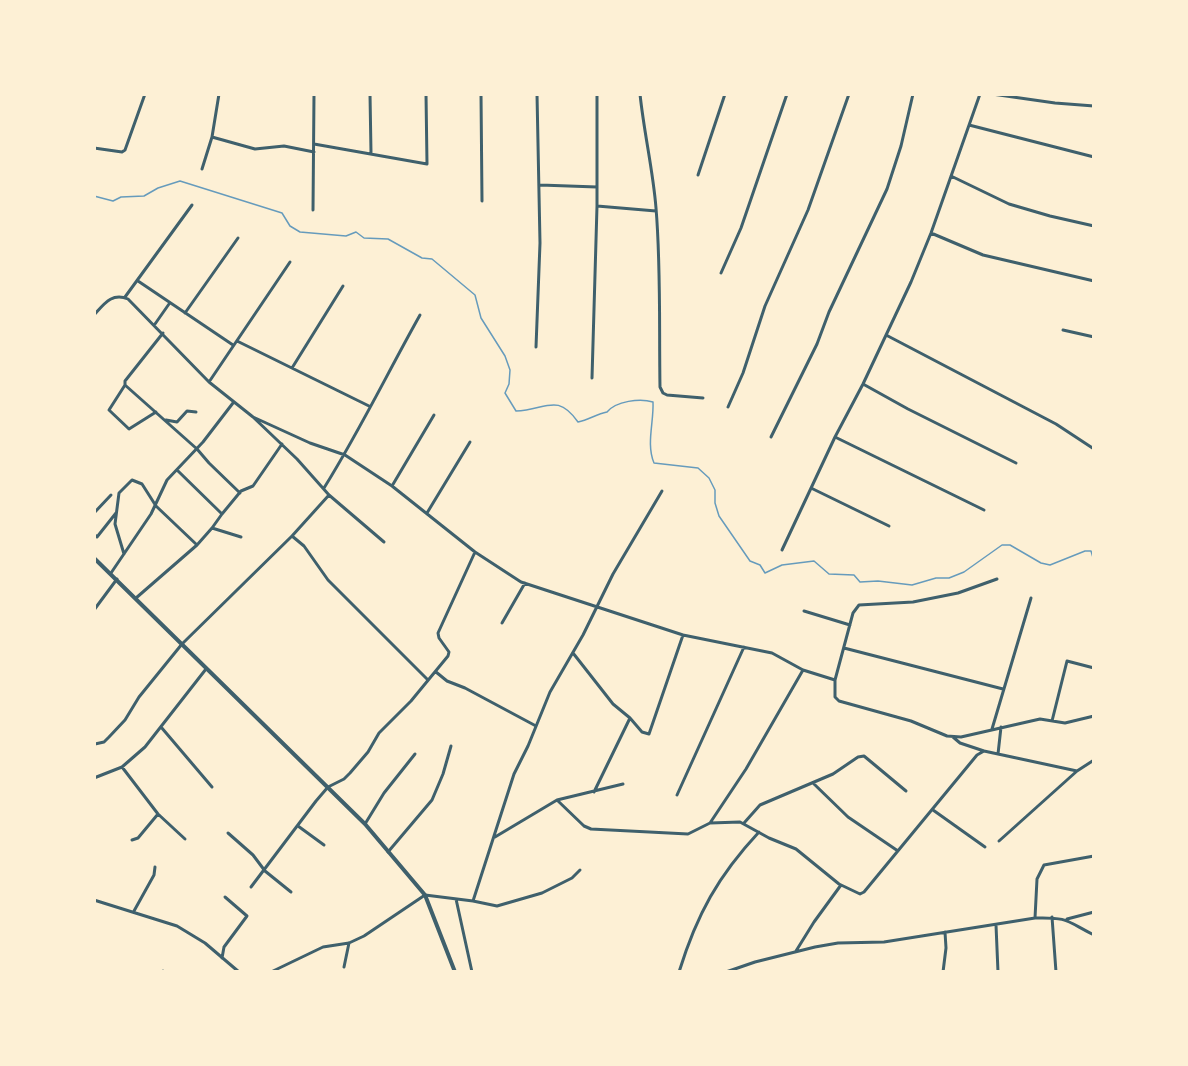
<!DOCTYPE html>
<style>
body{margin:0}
#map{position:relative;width:1188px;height:1066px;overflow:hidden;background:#fdf0d5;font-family:"Nunito Sans",sans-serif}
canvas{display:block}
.frame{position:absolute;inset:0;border:96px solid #fdf0d5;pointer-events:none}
</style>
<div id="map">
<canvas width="1188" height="1066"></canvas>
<div class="frame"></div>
</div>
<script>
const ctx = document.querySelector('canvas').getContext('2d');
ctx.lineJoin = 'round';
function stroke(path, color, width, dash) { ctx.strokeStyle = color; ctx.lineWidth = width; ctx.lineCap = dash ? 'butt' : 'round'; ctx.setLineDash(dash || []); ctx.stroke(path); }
stroke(new Path2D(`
 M94,196L113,201L121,197L144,196L158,188L180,181L282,213L290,226L300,232L346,236L356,232L364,238L388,239L422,258L432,259L475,295L481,318L505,356L510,370L509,384L505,393L516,411C546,410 557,392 578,422C589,420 596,414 607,412C616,401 640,398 653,402C654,422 646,444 654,463L698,468L709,478L715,490V503L719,516L750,561L760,565L765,573L782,565L814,561L829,574L854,575L860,582L878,581L912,585L936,578H949L964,572L1002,545H1010L1041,563L1050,565L1085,551H1091L1094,561`), '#669bbc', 1.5);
stroke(new Path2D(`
 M370,94L371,153
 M481,94L482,201
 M640,94C644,133 653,170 656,208C661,267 659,327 660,387L663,393L667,395L703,398
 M992,94L1055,103L1094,106
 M969,125L1094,157
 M212,137L255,149L284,146L314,152
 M314,144L427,164L426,94
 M94,148L122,152L125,150L145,94
 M202,169L212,137L219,94
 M698,175L725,94
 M951,176L1009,204L1050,216L1094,226
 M540,185L597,187
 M597,206L656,211
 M313,210L314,94
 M931,233L983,255L1094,281
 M721,273L741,228L787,94
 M138,281L233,345
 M125,297L192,205
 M185,313L238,238
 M94,315C104,304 112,292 128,299L209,382L253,417L297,459L329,495L384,542
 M155,324L169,304
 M1063,330L1094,337
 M163,333L125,381V385L197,449L209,463L240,493
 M886,335L1056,424L1094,449
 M237,341L369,406
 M536,347L540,243L537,94
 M292,368L343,286
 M592,378L597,206V94
 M209,382L290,262
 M863,384L908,409L1016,463
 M125,385L109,410L129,429L156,412
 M728,407L743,373L765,306L808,210L849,94
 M253,417L310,443L345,455L392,486L475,552L521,582L683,635L772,653L803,670L835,680V697L839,701L911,721L947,736L961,737L1040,719L1065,723L1094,716
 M166,420L177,422L187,411L196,412
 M771,437L817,344L829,312L887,189L901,146L913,94
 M835,437L984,510
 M177,470L222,514L212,528
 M392,486L434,415
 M324,488C359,432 388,372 420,315
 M811,488L889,526
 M94,513L111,495
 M427,513L470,442
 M222,514L241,491L253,486L282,444
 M94,534L97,537L116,513
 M292,536L304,546L328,580L428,680
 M782,550L835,437L863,384L911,282L931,233L980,94
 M124,554L115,524L119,493L132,480L142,484L156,506L197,545
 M111,573L151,514L167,480L203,442L233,403
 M136,598L197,545L212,528L241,537
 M94,610L117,579
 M804,611L850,625
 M502,623L525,583
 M844,648L1003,689
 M573,653L613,704L630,718L642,732L649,734L683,635
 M436,672L447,681L465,688L536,726
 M835,680L853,613L859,605L913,602L958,593L997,579
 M1052,721L1067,661L1094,668
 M161,727L212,787
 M992,729L1031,598
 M953,737L960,743L984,751
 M95,744L104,742L109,737L125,720L139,697L182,644L292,536L329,495
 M998,754L1001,727
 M122,767L158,814L185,839
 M94,778L122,767L145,747L206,669
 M813,783L848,817L898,851
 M594,792L630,718
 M677,795L744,647
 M557,800L584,826L591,829L688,834L710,823L740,822L769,838L796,849L839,884L860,894L864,892L977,755L984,751L1077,771
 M933,810L985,847
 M710,823L746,769L803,670
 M744,823L760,805L833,774L858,757L864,756L906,791
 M365,824L384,793L415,754
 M298,826L324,845
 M228,833L253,855L265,871L291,892
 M495,837L557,800L623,784
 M132,840L138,838L158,814
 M999,841L1077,771L1094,760
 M388,852L432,800L443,774L451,746
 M251,887L316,801L328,787L344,779L350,773L368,752L379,733L411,701L448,656L449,652L439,638L438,633L475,552
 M456,899L472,972
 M94,900L177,926L205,943L239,972
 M473,901L514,774L528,746L550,692L583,635L613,574L662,491
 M134,911L154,875L155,867
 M1052,917L1056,972
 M1035,918L1037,879L1044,865L1094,856
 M1067,919L1094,912
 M996,925L998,972
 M796,951L814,922L841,885
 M222,958L224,947L247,916L225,897
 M344,967L349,943
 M163,971L164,972
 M271,972L323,947L349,943L364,936L425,895L473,901L497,906L542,893L572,878L580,870
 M679,972C697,914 718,876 759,832
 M726,972L755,962L815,947L838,943L884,942L1035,918C1069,917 1066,921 1094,935
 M943,972L946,948L945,932`), '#3f606c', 3);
stroke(new Path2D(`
 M94,558L365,824L425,895L455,972`), '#3f606c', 4);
</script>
